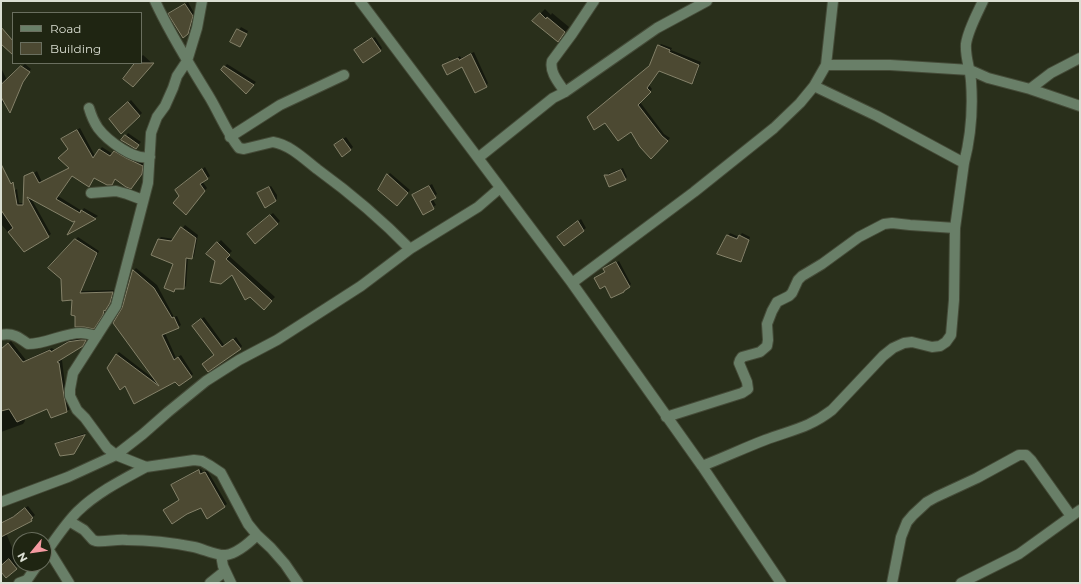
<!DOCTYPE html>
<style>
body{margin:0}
#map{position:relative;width:1081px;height:584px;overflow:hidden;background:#292f1b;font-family:Montserrat,sans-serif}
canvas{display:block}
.frame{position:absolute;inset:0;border:2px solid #dbdfd3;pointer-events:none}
.legend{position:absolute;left:12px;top:12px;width:130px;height:52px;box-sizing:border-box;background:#1f2512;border:1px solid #6a6f5f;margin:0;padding:5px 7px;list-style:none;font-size:12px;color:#dbdfd3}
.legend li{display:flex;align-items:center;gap:8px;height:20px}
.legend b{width:20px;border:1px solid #6a6f5f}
.north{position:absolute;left:12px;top:532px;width:40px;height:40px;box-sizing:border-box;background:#1f2512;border:1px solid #6a6f5f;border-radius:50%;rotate:241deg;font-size:11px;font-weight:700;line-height:16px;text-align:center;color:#dbdfd3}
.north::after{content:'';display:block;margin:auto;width:14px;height:18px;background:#f49aa1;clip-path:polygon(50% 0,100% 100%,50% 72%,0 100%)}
</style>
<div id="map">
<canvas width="1081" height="584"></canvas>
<div class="frame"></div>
<ul class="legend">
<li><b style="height:5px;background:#697f68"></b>Road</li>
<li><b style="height:11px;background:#4c4932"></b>Building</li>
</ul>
<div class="north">N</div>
</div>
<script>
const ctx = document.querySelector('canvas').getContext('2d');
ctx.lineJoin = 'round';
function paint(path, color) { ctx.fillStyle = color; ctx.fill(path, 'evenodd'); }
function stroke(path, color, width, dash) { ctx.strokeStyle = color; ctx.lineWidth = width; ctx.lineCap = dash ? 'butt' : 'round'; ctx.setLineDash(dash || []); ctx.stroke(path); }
paint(new Path2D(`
 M188,2L194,13L190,31L188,34L170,14Z
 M545,9L551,15L552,13L569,27L558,41L533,21Z
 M241,27L248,31L242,43L232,41Z
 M375,37L382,48L380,51L358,48Z
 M661,44L672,48L671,50L701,62L694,81L691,83L660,70L649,85L652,89L640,102L664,134L670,138L651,158L631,130L618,139L659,46Z
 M474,52L488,83L486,86L462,66L443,65L460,56L461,58Z
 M143,55L153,64L136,63H141V57Z
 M25,64L31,69L25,78L11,111L6,102L1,104V68L7,80Z
 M227,64L256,82L246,92L222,70Z
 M131,100L142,113L121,133L110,119Z
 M80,128L95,156L102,147L113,154L117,149L128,156L144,163V170L133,185L116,179L112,184L95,177L91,183L73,175L58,196L82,211L84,208L98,216L70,232L78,218L31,198L51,234L24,251L1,224V198L17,189L19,203H24L28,177L37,171L42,182L69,168V149L62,139Z
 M128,133L141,142L138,145L126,136Z
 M346,137L353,147L350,150L337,143Z
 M205,167L210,176L202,181L207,188L188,211L180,196L179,188Z
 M623,168L627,177L625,179L606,176L608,174Z
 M390,173L410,190L400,202L388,175Z
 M432,184L437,194L432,198L436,205L423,213L413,195Z
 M271,186L277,195V199L274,202L261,191Z
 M273,213L280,221L277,224L250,231Z
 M581,219L586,228L564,244L561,234Z
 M185,225L198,235L194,256L192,258H188L186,286L184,288H177L174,291L175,263L158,240L161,237L174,239Z
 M730,233L739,237L742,233L750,237L743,259L740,261L718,253Z
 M78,237L99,251L81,291L115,290L112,300L96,325L74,299L62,279L52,266Z
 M221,240L232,251L228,255L275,297L267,305L207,254Z
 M619,261L631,284L629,286L606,285L596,278L606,271L607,267Z
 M136,268L157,285L174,317L177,316L181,325L178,327L165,333L176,358L181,355L193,374L191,376L176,381L135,402L116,355L119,352L154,379L123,308L134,270Z
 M204,317L225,346L236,337L242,346L240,349L215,355L195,324Z
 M84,337L88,338L82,345L59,360H62L66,393L70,409L67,411L51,417L48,408L24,418L25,421L23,424L1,432V349L11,341L26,360L52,348L54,350L71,339Z
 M86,433L74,453L56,444L58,442Z
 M201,469L203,472L207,470L227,504L224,506L167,508L180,499L175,483Z
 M28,506L35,515L33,517L34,518L6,533L18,562L17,564L18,566L1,576V521V522L16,515Z`), '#0007');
const building = new Path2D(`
 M185,4L193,16L188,34L183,38L168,14Z
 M540,13L546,19L547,17L565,32L558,42L532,21Z
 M1,27L13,41V55L1,44Z
 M237,29L247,34L240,47L230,42Z
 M372,38L381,51L363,63L354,50Z
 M658,45L670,50L669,52L699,65L692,84L659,71L647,88L651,92L638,105L662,136L668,141L651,159L640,147L631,132L618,141L605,123L594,130L587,117L649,66Z
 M471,54L487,87L475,93L462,67L447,75L442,65L458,58L459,60Z
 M135,63H154L133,87L123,79Z
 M21,66L30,72L23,82L10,113L1,97V85Z
 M224,66L254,85L246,94L221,70Z
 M128,102L140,116L121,134L109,119Z
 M77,130L93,158L99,149L110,156L114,151L126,158L143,166L142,174L131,189L126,187L115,179L112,185H107L94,178L89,187L72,176L56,199L80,213L81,210L96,219L67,235L75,221L73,222L27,197L49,237L24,252L8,232L13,228L1,210V164L11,184L13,182L17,205H23L24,176L33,172L39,183L69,168L58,158L68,149L61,139Z
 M125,135L139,145L136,149L121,140Z
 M343,139L351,150L342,157L334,145Z
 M202,169L208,179L200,184L205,191L186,215L173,203L179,196L175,190Z
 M621,170L626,180L609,187L604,175H608Z
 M387,174L408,193L397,206L378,190Z
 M429,186L436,198L430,201L434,209L423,215L412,195Z
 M269,187L276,201L265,208L257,193Z
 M270,215L278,224L255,244L247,234Z
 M578,221L584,231L564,246L557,237Z
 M181,227L196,238L192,259L186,258L184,289H175L174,292L164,288L173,264L151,255L158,239L171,241Z
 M727,235L737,239L739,235L749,240L741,262L717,254Z
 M75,239L97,253L80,293L113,292L110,303L105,311L104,310L103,315L94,329L84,327H75V316L71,315L72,300L62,301L61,279L48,268Z
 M217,242L230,255L226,259L272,301L264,310L250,297L245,300L232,275L221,284L210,282L215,261L206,254Z
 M616,262L630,287L624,291V292L611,298L605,286L600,289L594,278L605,272L603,269Z
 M133,270L154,288L172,318L174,317L179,328L162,335L174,360L178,357L192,377L179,386L175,382L134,404L125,386L120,390L107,368L116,354L159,386L113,323L122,308Z
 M201,319L222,347L233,339L241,349L208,372L202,364L214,355L192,326Z
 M81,340H86L83,346L57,362L59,363L64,396L67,412L51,418L47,409L17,422L9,409L1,411V349L8,343L23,362L50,350L51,352L68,342Z
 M85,435L74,454L60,456L55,444Z
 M199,470L200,474L205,472L225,507L207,519L201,508L187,514L172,524L163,510L179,500L171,485Z
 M25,508L33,518L31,519L32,521L1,537V523L13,517Z
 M9,559L17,569L6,578L1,572V566Z`);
paint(building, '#4c4932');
stroke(building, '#85826a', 1);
const minor = new Path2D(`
 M155,1C171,36 190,65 210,98C220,115 227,133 239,148L244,149L273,142C290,145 303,158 317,169C350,193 381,219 410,249
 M202,1L197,28L187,61L177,76L173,88L165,106L157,117L151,133L148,183L116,306L73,373L70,389V396L77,410L85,418L107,448L116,455L146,467L194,460L202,461L209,465L221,473L248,524L257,535L271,548L285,564L298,583
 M360,1L572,283L702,466L781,583
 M826,65H890L970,70L988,78L1030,89L1080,106
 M814,86L877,116L964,163C971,136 973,108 971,81C970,68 965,57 966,44C968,30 977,14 983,1
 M1030,89L1051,73L1080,58
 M565,92C559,83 549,72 552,61L572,34L594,1
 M89,108C91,115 94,122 98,128C107,140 134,161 150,157
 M230,137L280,105L344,75
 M478,158L553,98L565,92L657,28L707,1
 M91,193L116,191L127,194L143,200
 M572,283L694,192L774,128L800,103L814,86L826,65L833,1
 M1,335C12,332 20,338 28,344C47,344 63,333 81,333C86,333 92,335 97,336
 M666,417L742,393L748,389L747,382L739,363L740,360L742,357L760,352L767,346L768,340L767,324L772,311L777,302L789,296L792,293L798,280L802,276L822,264L859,237L884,224L892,223L910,225L955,228
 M702,466C723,458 744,448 765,440C791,430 809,428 832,410L883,356L893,348L904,343L912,342L932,347L940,346L946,342L951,335L954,300L955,228L964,163
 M1,502L68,477L116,455L143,434L168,412L206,381L239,360L277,340L361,286L410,249L478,207L500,188
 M69,521L84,530L93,540L96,541C106,542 116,539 127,540C147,540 174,543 194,547C204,549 216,556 226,555C238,553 249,543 257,535
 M48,549L69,583
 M44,555C55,540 65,524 78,511C98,492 122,480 146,467
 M221,555L223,566L231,583
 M19,583L27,580L38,564
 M210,583L225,571
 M892,583L901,537L907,522L913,515L927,502L936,497L977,478L1019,455H1026L1031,460L1071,516
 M961,583L1019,554L1080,510`);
stroke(minor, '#454b38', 12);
stroke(minor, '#697f68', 10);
</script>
